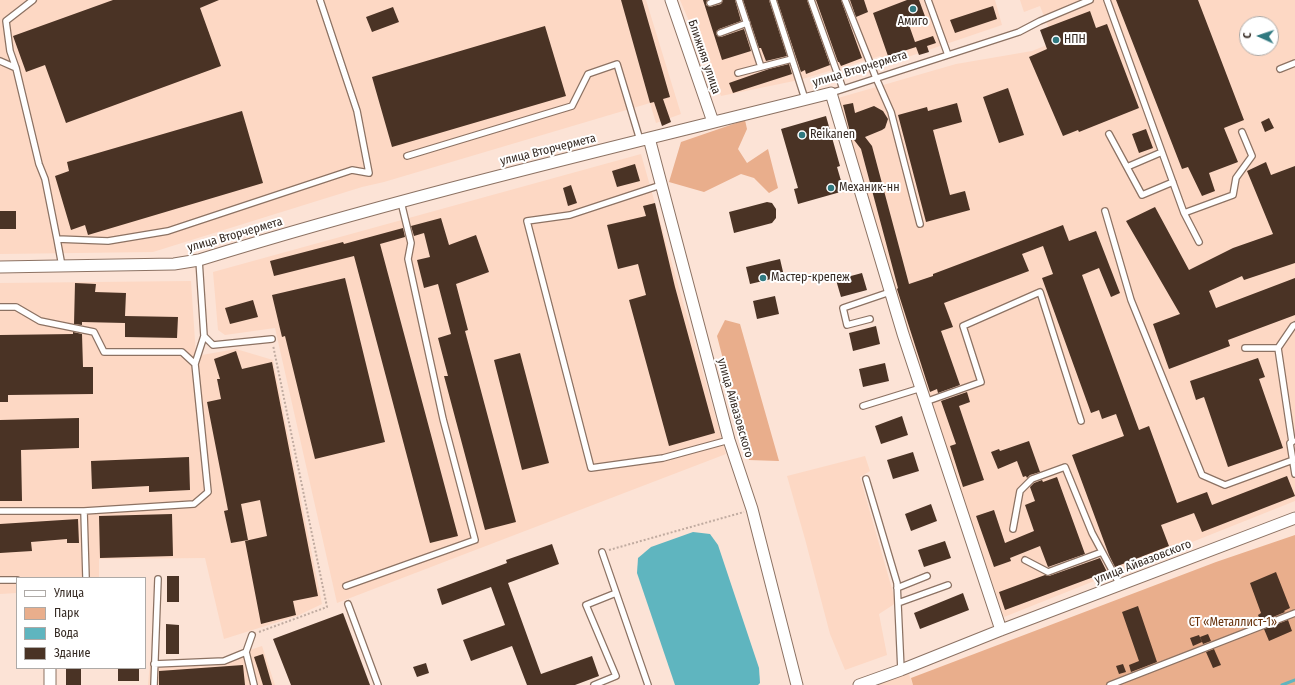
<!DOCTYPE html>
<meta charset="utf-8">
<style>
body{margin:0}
#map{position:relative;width:1295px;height:685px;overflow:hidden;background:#fce3d6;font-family:"Fira Sans Condensed",sans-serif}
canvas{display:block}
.legend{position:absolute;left:16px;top:577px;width:130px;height:92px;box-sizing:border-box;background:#fff;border:1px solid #aeaaa7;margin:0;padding:5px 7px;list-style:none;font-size:12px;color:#352a23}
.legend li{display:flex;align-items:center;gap:8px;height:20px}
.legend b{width:20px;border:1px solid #aeaaa7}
.north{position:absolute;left:1239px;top:16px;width:40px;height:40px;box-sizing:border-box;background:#fff;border:1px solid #aeaaa7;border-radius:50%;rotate:273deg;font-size:11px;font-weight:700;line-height:16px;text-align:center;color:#352a23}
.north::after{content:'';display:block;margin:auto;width:14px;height:18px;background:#307980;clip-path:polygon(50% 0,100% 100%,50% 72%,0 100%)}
</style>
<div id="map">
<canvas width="1295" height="685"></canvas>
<ul class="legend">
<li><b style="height:5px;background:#fff"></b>Улица</li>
<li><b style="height:11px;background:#e9ae8c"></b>Парк</li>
<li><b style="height:11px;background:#5fb5bf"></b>Вода</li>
<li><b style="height:11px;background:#4a3325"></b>Здание</li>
</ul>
<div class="north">С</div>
</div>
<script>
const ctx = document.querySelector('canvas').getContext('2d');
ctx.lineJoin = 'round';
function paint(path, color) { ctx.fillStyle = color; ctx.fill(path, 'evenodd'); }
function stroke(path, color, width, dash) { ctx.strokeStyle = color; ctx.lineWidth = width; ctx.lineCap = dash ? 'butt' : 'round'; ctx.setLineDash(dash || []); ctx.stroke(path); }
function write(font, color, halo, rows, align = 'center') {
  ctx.font = font + ' "Fira Sans Condensed",sans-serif'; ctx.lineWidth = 4; ctx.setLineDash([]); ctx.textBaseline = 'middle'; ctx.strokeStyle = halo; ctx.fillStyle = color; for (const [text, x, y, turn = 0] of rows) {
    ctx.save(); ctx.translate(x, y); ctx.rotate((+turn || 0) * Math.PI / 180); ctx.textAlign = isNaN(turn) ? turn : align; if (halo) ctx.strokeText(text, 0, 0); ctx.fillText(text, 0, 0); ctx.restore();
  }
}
paint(new Path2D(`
 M0,0H646L681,114L656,123L650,103L384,182L362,187L153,252L0,254Z
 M680,0H995L1002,25L887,64L880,56L799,80L721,96Z
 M1020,0H1295V501L1004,617L891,287L838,98L956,64L1032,51L1054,42L1040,6L1024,12ZM1247,24H1271V48H1247Z
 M641,154L726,454L337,603L275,328L225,335L218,330L213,272Z
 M191,281L196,356L236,349L273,360L322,604L297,616L224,639L205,558L99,559V578H17V593L0,594V283Z
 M865,456L870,471L860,477L896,603L879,614L887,655L845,670L830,634L805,539L787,476Z
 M262,646L275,685H148L150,662L225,658Z
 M908,672L913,685H874Z`), '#fdd8c4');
paint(new Path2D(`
 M745,120L747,129L738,149L747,163L768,149L778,188L769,193L754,178L741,174L704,192L669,182L681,142Z
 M725,320L740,324L779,461L749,460L717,336Z
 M1295,535V685H913L911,678L1216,562Z`), '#e9ae8c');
paint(new Path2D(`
 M693,532L710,534L718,545L759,668L760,683L758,685H675L637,573L638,558L651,547Z`), '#5fb5bf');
stroke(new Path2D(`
 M1282,685L1295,680`), '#5fb5bf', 3);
paint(new Path2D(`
 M113,0H219L200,8L221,66L66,123L45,65L26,72L13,36Z
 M621,0H642L670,97L663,99L671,122L662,126L654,102L650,103Z
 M703,0H707L706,5L710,7L721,4L723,0H735L741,21L719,29L717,31L716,34L718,36L721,37L744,29L751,51L722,60Z
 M743,0H769L787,56L766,61L761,48H759Z
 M777,0H807L830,65L806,74L805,70L801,72Z
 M816,0H841L862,58L841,66L839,62H838Z
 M850,0H864L868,12L856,17Z
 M907,0H919L926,19L909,25L915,42L933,36L936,43L927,46L929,52L919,55L916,47L888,56L873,13Z
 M1116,0H1198L1244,120L1224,128L1238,162L1209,173L1215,191L1202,196L1188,167L1182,169Z
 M993,6L997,19L955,33L950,20Z
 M393,7L399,22L372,32L366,17Z
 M1090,11L1096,28L1107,24L1139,108L1079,132L1078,130L1063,136L1029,57L1047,49L1040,30Z
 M545,26L566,96L392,147L372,77Z
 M789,64L792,74L733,93L729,83L769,69Z
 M1008,88L1024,135L999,143L983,97Z
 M853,103L855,113L874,106L883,111L888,119L885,128L882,130L865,137L872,146L909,284L933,276V274L1063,225L1069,241L1096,231L1120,293L1111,297L1099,268L1082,275L1139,430L1149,426L1177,503L1207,492L1212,505L1287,476L1295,496L1202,532L1194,513L1161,525L1169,546L1115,567L1109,555L1072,455L1124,436L1116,414L1102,419L1099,410L1091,413L1042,278L1053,274L1043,246L1022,254L1029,271L944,303L953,327L941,331L960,385L938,393L937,389L930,392L897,289L898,288L861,149L851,136L843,105Z
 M957,103L962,122L933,130L950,195L965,191L970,210L926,222L898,115L927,107L928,111Z
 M242,111L263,183L88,235L85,225L71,230L55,176L69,171L67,162Z
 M826,116L840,166L837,167L844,191L798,204L794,189L798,188L781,129Z
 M1269,118L1274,128L1265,132L1261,122Z
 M1146,129L1153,148L1139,153L1132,134Z
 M1266,162L1271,175L1295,166V263L1244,280L1242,276L1209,291L1216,308L1295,278V315L1228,340L1230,346L1169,369L1153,324L1180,314L1126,221L1155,207L1189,270L1233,248L1273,234L1247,171Z
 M635,164L640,181L617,187L612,171Z
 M571,185L577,203L568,206L563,188Z
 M767,202L772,203L776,209V218L772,223L734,233L729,212Z
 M655,203L675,287L715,433L669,446L629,300L646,295L638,264L618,269L607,225L646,216L643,206Z
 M0,211H16V229H0Z
 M441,218L449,245L476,235L489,272L456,284L468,330L465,331L516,522L485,530L444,376H448L438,338L451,334L438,284L424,288L417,260L430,257L424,233L414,236L411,226Z
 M403,228L405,237L380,244L458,536L430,543L354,256L274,276L270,261L343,242L344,244Z
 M780,259L784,276L750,284L746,267Z
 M862,273L867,290L841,297L836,280Z
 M345,278L385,442L315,459L285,336L282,337L272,295Z
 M75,283L96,284L95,292L126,293L125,316L178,317L177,338L125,337V323L82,322V325L74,324Z
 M775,296L779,314L757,319L753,301Z
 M253,300L258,317L230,324L225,308Z
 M876,326L880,344L853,351L849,333Z
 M73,332L82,334L83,367H93V394L8,395V402H0V335L73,334Z
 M236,351L242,369L272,362L318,596L293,601L296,615L261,624L245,541L267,536L260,500L241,504L248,540L231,543L224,511L228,510L207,402L221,399L217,379H220L214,359Z
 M520,353L549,463L522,470L494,360Z
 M1258,358L1265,377L1259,379L1283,448L1228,467L1204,397L1196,400L1190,381Z
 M885,363L889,381L863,387L859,369Z
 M967,392L970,402L959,406L984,480L963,487L950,446L956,444L941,401Z
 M902,416L908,435L881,444L875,426Z
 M79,418V448L21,450L22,501H0V420Z
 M1029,441L1040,472L1030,475L1027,478L1026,476L1023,477L1017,461L998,469L991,452L999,449L1000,451Z
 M913,452L919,471L893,479L887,460Z
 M189,457L190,490L149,492V486L92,489L91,461Z
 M1057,477L1085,554L1048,567L1040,546L1010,558L1011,561L994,567L976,516L994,510L1005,543L1034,531L1025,505L1035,501L1030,487L1034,483L1042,480L1043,482Z
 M931,504L937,521L911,531L905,514Z
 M172,514L173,556L100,558L99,516Z
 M78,519L79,543H67V539L31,542L32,551L0,553V524Z
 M945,541L951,558L924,567L918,550Z
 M552,544L559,564L508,583L541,674L592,656L599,676L575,685H527L512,646L471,661L463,640L505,625L491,587L442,605L437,589L507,563L506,560Z
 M1100,558L1107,572L1005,610L999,592L1045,575L1049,576Z
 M1276,572L1290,608L1284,611L1285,612L1261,622L1258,615L1261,613L1250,583Z
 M167,576H179V602H167Z
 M963,593L969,610L920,629L914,613Z
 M1138,606L1157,662L1131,672L1129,665L1139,661L1122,612Z
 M343,613L370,685H291L273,639Z
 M1288,620L1292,631L1269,641L1264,629Z
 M166,624L179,625V654H166Z
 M1208,634L1211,641L1203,644L1200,637Z
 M1199,635L1202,642L1193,646L1190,638Z
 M1214,649L1221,665L1213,668L1206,652Z
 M263,654L272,685H263L258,669L254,657Z
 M426,663L429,673L417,677L413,667Z
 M1123,664L1126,672L1119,674L1116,666Z
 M243,665L245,685H159V671Z
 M66,668H81V685H66Z
 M118,668H139V681H118Z`), '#4a3325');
const service = new Path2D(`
 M33,0L6,21L10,51L16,68L39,164L45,179L57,239L108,241L168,231L352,170L369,173L357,111L320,0
 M739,0L761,67
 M773,0L805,99
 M811,0L843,89
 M845,0L876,78L891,112L920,224
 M928,0L948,55
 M1107,0L1184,213L1199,242
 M710,3L719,0
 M720,33L747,23
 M0,61L16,68
 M1280,69L1295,63
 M738,73L792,59
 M831,93L1019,32L1040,21L1090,0
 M1109,134L1142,195L1173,182
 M407,156L572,106L588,74L617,64L640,140
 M1127,167L1162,152
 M661,185L570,215L527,221L591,468L663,458L729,440
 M1105,211L1131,300L1202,475L1225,485L1293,460
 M1184,213L1233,195L1236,178L1252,156L1242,132
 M57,239L62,266
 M199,260L204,336L213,345L272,339
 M0,307H16L40,321L94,332L104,352H182L195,364
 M870,319L847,325L843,308L890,292
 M1245,348H1278L1292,442
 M1278,348L1293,326L1295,325
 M925,402L981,382L963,326L1040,292L1081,421
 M863,406L921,388
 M1293,441L1290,443L1295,474
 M866,479L897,583L901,670
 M0,511H84
 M1013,529L1020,491L1032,479L1065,467L1092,533L1120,585
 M602,552L648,685
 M1025,560L1048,572L1102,552
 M86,578L84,511L194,504L208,492L195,364L204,336
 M1,580H17
 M346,586L475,540L443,419L408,259L411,243L401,202
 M897,588L927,576
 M898,603L948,585
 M348,604L378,685
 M252,635L246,652L254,685
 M154,664L224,661L246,652
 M154,685L158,579
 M594,685L616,676L586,605L616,593
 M1110,685L1295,613`);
const minor = new Path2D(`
 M671,0L713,122
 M649,138L729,440L752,509L797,685
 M0,267L174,264L199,260C408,195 620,146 831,93L903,334L1001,630
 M50,668V685
 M859,685L901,670L1001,630L1295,518`);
stroke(service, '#8c7263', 8);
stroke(minor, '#8c7263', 13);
stroke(new Path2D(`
 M609,550L744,512
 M259,632L327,607L273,345`), '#c0aba0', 2, [2, 2]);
stroke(service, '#fff', 5.5);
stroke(minor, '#fff', 11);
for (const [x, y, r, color] of [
 [913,9,4,"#307980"],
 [1056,40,4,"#307980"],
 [802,135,4,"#307980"],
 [831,188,4,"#307980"],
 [763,278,4,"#307980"]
]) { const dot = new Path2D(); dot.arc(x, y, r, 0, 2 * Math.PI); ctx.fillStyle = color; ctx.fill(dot); stroke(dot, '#fff', 1.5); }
write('12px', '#352a23', '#fff', [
 ["Амиго",913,22,"center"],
 ["НПН",1064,40],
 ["Reikanen",810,135],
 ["Механик-нн",839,188],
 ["Мастер-крепеж",771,278]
], 'left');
write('12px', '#352a23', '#fff', [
 ["Ближняя улица",704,57,71],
 ["улица Вторчермета",860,69,-17],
 ["улица Вторчермета",548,150,-14],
 ["улица Вторчермета",235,235,-16],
 ["улица Айвазовского",735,408,74],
 ["улица Айвазовского",1143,562,-21]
]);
write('12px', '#67310a', '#fff', [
 ["СТ «Металлист-1»",1233,623]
]);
</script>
